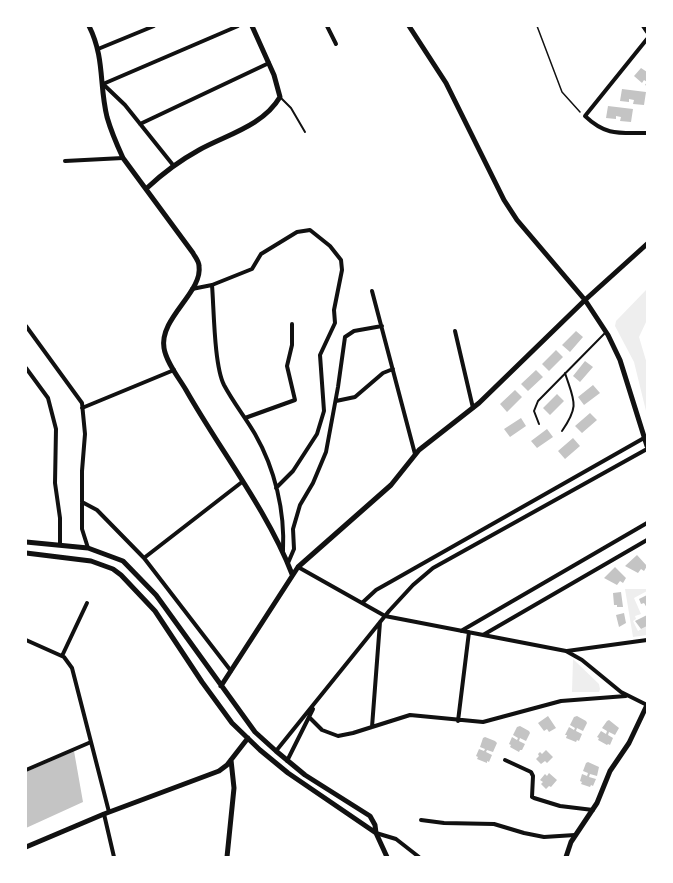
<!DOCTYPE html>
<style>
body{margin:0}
#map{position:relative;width:673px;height:883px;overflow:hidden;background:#fff;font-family:"Public Sans",sans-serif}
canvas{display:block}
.frame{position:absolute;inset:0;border:27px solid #fff;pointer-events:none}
</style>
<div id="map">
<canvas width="673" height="883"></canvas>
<div class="frame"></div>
</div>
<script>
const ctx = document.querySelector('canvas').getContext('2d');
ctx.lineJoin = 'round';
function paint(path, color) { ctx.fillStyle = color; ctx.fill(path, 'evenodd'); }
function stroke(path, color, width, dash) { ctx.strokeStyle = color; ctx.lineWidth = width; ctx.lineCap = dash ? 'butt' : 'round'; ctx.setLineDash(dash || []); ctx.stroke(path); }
paint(new Path2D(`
 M647,289V320L639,337L647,364V415L634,362L615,326L616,321Z
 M625,589H647V591L634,598L641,614L635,616L636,619L633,621L638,631L647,626V635L633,637Z
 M573,659L599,684L600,689L599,692H572Z`), '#eee');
paint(new Path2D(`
 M641,68L647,72V86L645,85L647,82L644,80L642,83L634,76Z
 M622,89L646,92L644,105L633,104L634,100L629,99V102L620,101Z
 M608,106L633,109L631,122L620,121L621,117L616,116V119L606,118Z
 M576,331L583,337L570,352L562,345Z
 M556,350L563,357L549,371L542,364Z
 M585,361L593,367L580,382L573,376Z
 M536,370L543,377L528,391L521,384Z
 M593,385L600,393L584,405L578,397Z
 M515,390L522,397L507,412L500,404Z
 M557,394L564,401L550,415L543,408Z
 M590,413L597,420L582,433L575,426Z
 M521,418L526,426L510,437L504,429Z
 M547,429L553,437L537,448L531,441Z
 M573,438L580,446L565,459L558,451Z
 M637,555L647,566L644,571L641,569L638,573L625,566Z
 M615,567L626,578L623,583L620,581L617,585L604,578Z
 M621,592L623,607H617V605H614L613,593Z
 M647,595V608L644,603L641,604L639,599Z
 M624,613L626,623L619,627L616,615Z
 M647,615V626L641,629L635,621Z
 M548,716L556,728L549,732L547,729L544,731L538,723Z
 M577,716L586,721L587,723L583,731L577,728L576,731L582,734L579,741L577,740L576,742L566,738L567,735H565L569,727L574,730L575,728L570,725L574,717Z
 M609,720L619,728L615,735L609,732L608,735L613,738L610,745L608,744L607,745L598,740L599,738L597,737L601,731L606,734L607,731L602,728L607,721Z
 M520,726L529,731L530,733L526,741L520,738L519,741L525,744L522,750H520L519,752L510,747L511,745L509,744L512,737L517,740L518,738L513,735L517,727Z
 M485,737L495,741L497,743L493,752L487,750L486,752L492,755L489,762L487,761V763L477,759L478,757L476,756L479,749L484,751L485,749L480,747L483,738Z
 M546,750L553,757L547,763L545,761L541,764L536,759L539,756L538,754L540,752L542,754Z
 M74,751L83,802L26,828V772Z
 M588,762L599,767L597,776L590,774L589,777L596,779L593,786L591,785L590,787L581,784L582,782L580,781L582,774L587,776L588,773L583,771L586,763Z
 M549,773L557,780L551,787L549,786L546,789L541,784L543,782L540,780L545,774L547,776Z`), '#c4c4c4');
stroke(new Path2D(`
 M537,26L562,92L580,112`), '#111', 1.5);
stroke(new Path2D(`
 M281,98L291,108L305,132
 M539,424L534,411L538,401L605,333
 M562,431C580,405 574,401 565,373`), '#111', 2);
stroke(new Path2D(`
 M327,26L336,44
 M643,26L647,32
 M647,39L585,116C606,136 619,133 647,133
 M98,49L154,26
 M140,124L269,63
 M65,161L123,158
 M173,165L125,105L103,84L238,26
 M212,285C214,309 214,365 224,385C233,402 245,417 255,434C275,469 285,511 283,551
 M192,289L212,285L252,269L261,254L297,232L310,230L330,246L341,260L342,270L334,310L335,323L320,355L324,411L317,434L293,471L276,488
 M372,291L415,454
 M26,326L82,403L85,434L82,471V529L88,548
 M455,331L473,408
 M26,368L48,398L56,429L55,483L60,518V545
 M336,401L355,397L383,373L393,369
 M82,408L174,370
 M245,418L295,400L287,366L292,345V324
 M82,502L97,510L144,558L231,671
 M144,558L242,482
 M288,563L294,549L293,529L300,505L313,483L326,452L338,387L345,337L354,331L382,326
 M298,567L385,616L566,651L582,660L621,692L647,705
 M362,603L376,590L392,581L644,438
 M461,631L647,523
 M483,635L647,540
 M26,640L64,657L72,668L109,812
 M567,651L647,640
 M62,656L87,603
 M309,717L322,730L338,736L353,733L410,715L483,722L561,701L626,696
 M458,721L469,632
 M372,727L380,622
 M276,751L389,611L413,585L433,568L647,449
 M505,760L531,772L533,776L532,797L534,798L560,806L593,810
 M287,761L313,709
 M26,770L91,742
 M104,814L114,857
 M421,820L444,823L494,824L524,833L544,837L575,835
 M376,833L396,839L419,857`), '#111', 4);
stroke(new Path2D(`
 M89,26C105,58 99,85 107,117C111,131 117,145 123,158L193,253C195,257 199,261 199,266C203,292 159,318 164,348C166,362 179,378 186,390C220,450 267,510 292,574
 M409,26L446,83L504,200L517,220L585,300L608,335L620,360L647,446
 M147,188C163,173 179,161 199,150C226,135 263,126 280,97L274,75L252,26
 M26,542L88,548L123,561L156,595L255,732L276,751L305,775L370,816L375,825L376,833
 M26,553L91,561L113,569L121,575L155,611L202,682L232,723L260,750L288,773L376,833L387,857
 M221,686L298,567L391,485L419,450L479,403L585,300L647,244
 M26,847L104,814L219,771L227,765L248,738
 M227,857L234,788L231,760
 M566,857L571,842L597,803L610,771L629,743L647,705`), '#111', 5);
</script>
